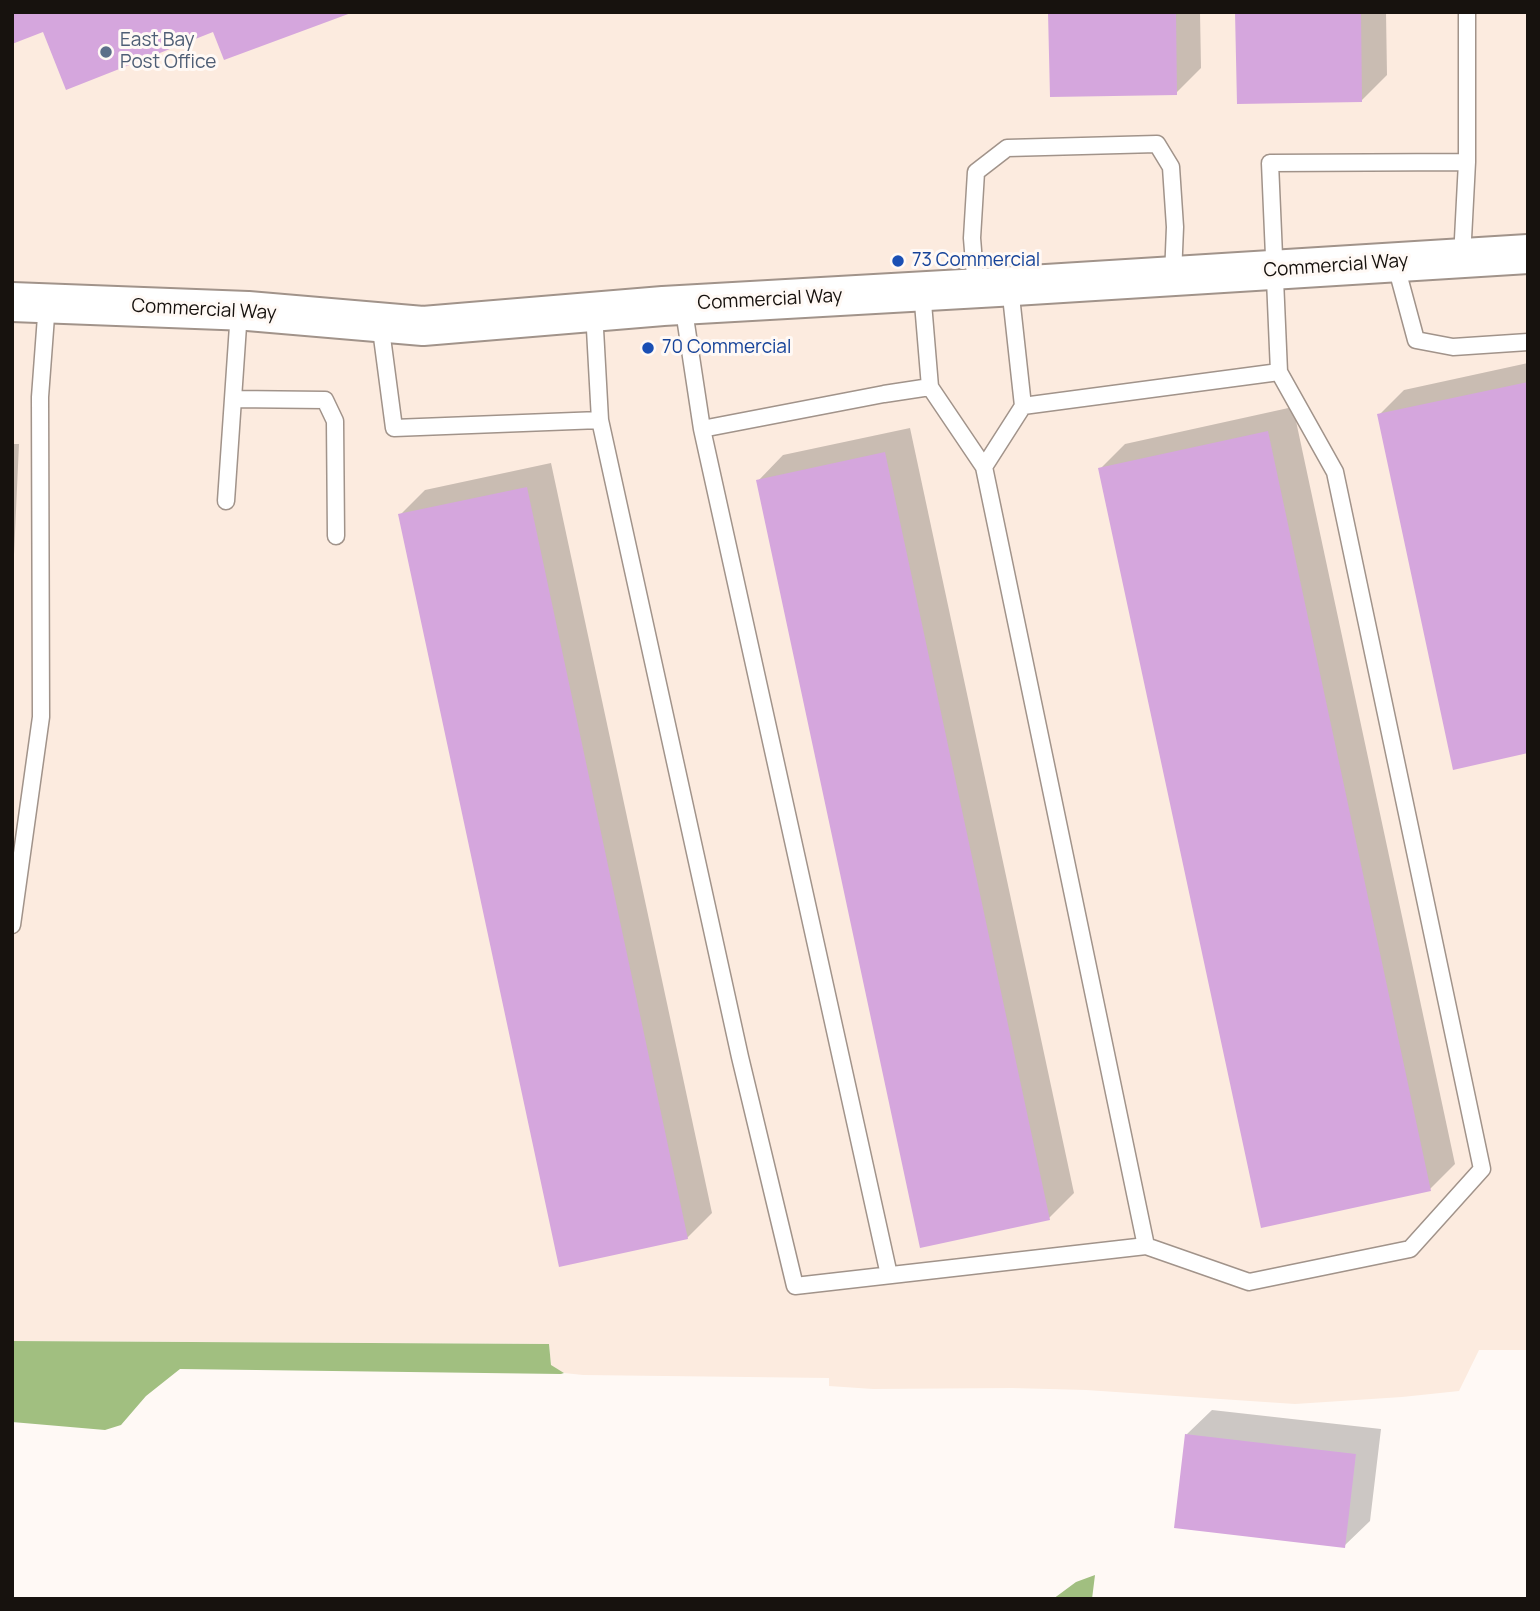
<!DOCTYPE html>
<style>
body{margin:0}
#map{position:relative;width:1540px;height:1611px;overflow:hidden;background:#fff9f5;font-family:Manrope,sans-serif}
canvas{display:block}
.frame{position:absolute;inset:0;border:14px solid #17120e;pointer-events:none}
</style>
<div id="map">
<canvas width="1540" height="1611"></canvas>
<div class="frame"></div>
</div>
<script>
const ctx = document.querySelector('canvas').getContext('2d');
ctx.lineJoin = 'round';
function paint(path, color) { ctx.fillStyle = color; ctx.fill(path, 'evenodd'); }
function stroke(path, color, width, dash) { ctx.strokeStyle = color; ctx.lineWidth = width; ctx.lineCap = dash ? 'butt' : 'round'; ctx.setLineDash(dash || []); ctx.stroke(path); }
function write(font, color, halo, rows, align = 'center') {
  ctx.font = font + ' Manrope,sans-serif'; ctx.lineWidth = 6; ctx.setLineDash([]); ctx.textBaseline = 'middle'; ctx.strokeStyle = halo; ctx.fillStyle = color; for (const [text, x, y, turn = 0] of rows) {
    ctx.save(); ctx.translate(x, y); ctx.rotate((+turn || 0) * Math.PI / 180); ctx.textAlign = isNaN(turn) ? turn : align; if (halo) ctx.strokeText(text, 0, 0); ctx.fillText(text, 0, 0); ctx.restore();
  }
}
paint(new Path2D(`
 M12,12H1528V1350H1479L1459,1391L1402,1397L1295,1404L1086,1390L1012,1388L873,1389L829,1386V1378L583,1375L564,1373L551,1366L549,1344L12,1341Z`), '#fcebdf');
paint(new Path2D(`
 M12,1341L549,1344L551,1365L564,1373L561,1374L180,1369L146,1396L121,1425L105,1430L12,1422Z
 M1095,1575L1092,1599H1053L1076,1582Z`), '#a1bf80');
paint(new Path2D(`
 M1050,12H1200L1201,68L1176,93Z
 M1237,12H1386L1387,75L1362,100Z
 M1528,363V752L1379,415L1404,390Z
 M1293,407L1455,1164L1430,1189L1100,469L1125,444Z
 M910,428L1074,1193L1049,1218L758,481L783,455Z
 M12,444H19L12,599Z
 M551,463L712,1213L687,1238L400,515L425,490Z
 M1212,1410L1381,1429L1370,1521L1344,1546L1186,1435Z`), '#0003');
paint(new Path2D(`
 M12,12H351V13L224,60L213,32L66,90L43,32L12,44Z
 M1048,12H1176L1177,95L1050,97Z
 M1235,12H1361L1362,102L1237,104Z
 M1528,382V753L1453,770L1377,414Z
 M1268,431L1431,1191L1261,1228L1098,468Z
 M885,452L1050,1220L920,1248L756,480Z
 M527,487L688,1239L559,1267L398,514Z
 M1185,1434L1356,1454L1345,1548L1174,1528Z`), '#d5a6dd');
const service = new Path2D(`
 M1467,162V12
 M1395,262L1416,340L1453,347L1528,342
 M1010,287L1023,406
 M976,288L972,238L976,172L1007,148L1157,144L1171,167L1175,227L1173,276
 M683,304L702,429L884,394L930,387L922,291
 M380,322L394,428L600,420L594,311
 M930,387L984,467L1023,406L1279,372L1270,163L1467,162L1462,258
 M233,399L325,400L335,421L336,536
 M600,420L740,1057L795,1286L1146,1246L984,467
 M702,429L889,1275
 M226,501L239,311
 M12,925L41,717L40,397L47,303
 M1146,1246L1249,1282L1410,1249L1482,1169L1335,472L1279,372`);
const tertiary = new Path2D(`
 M12,302L248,311L423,326L663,306L998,287L1528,254`);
stroke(service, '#a1938a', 19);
stroke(tertiary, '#a1938a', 42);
stroke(service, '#fff', 16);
stroke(tertiary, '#fff', 38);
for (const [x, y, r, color] of [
 [106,52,7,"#5c6f8a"],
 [898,261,7,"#1a4fb4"],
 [648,348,7,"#1a4fb4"]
]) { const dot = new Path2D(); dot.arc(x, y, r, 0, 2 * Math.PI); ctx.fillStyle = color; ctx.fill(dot); stroke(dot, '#fff9f5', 2.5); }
write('19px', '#4e5e75', '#fff9f5', [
 ["East Bay",120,41],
 ["Post Office",120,63]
], 'left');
write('19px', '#164399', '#fff9f5', [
 ["73 Commercial",912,261],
 ["70 Commercial",662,348]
], 'left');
write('19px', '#17120e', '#fff9f5', [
 ["Commercial Way",1336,266,-4],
 ["Commercial Way",770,300,-3],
 ["Commercial Way",204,310,3]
]);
</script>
